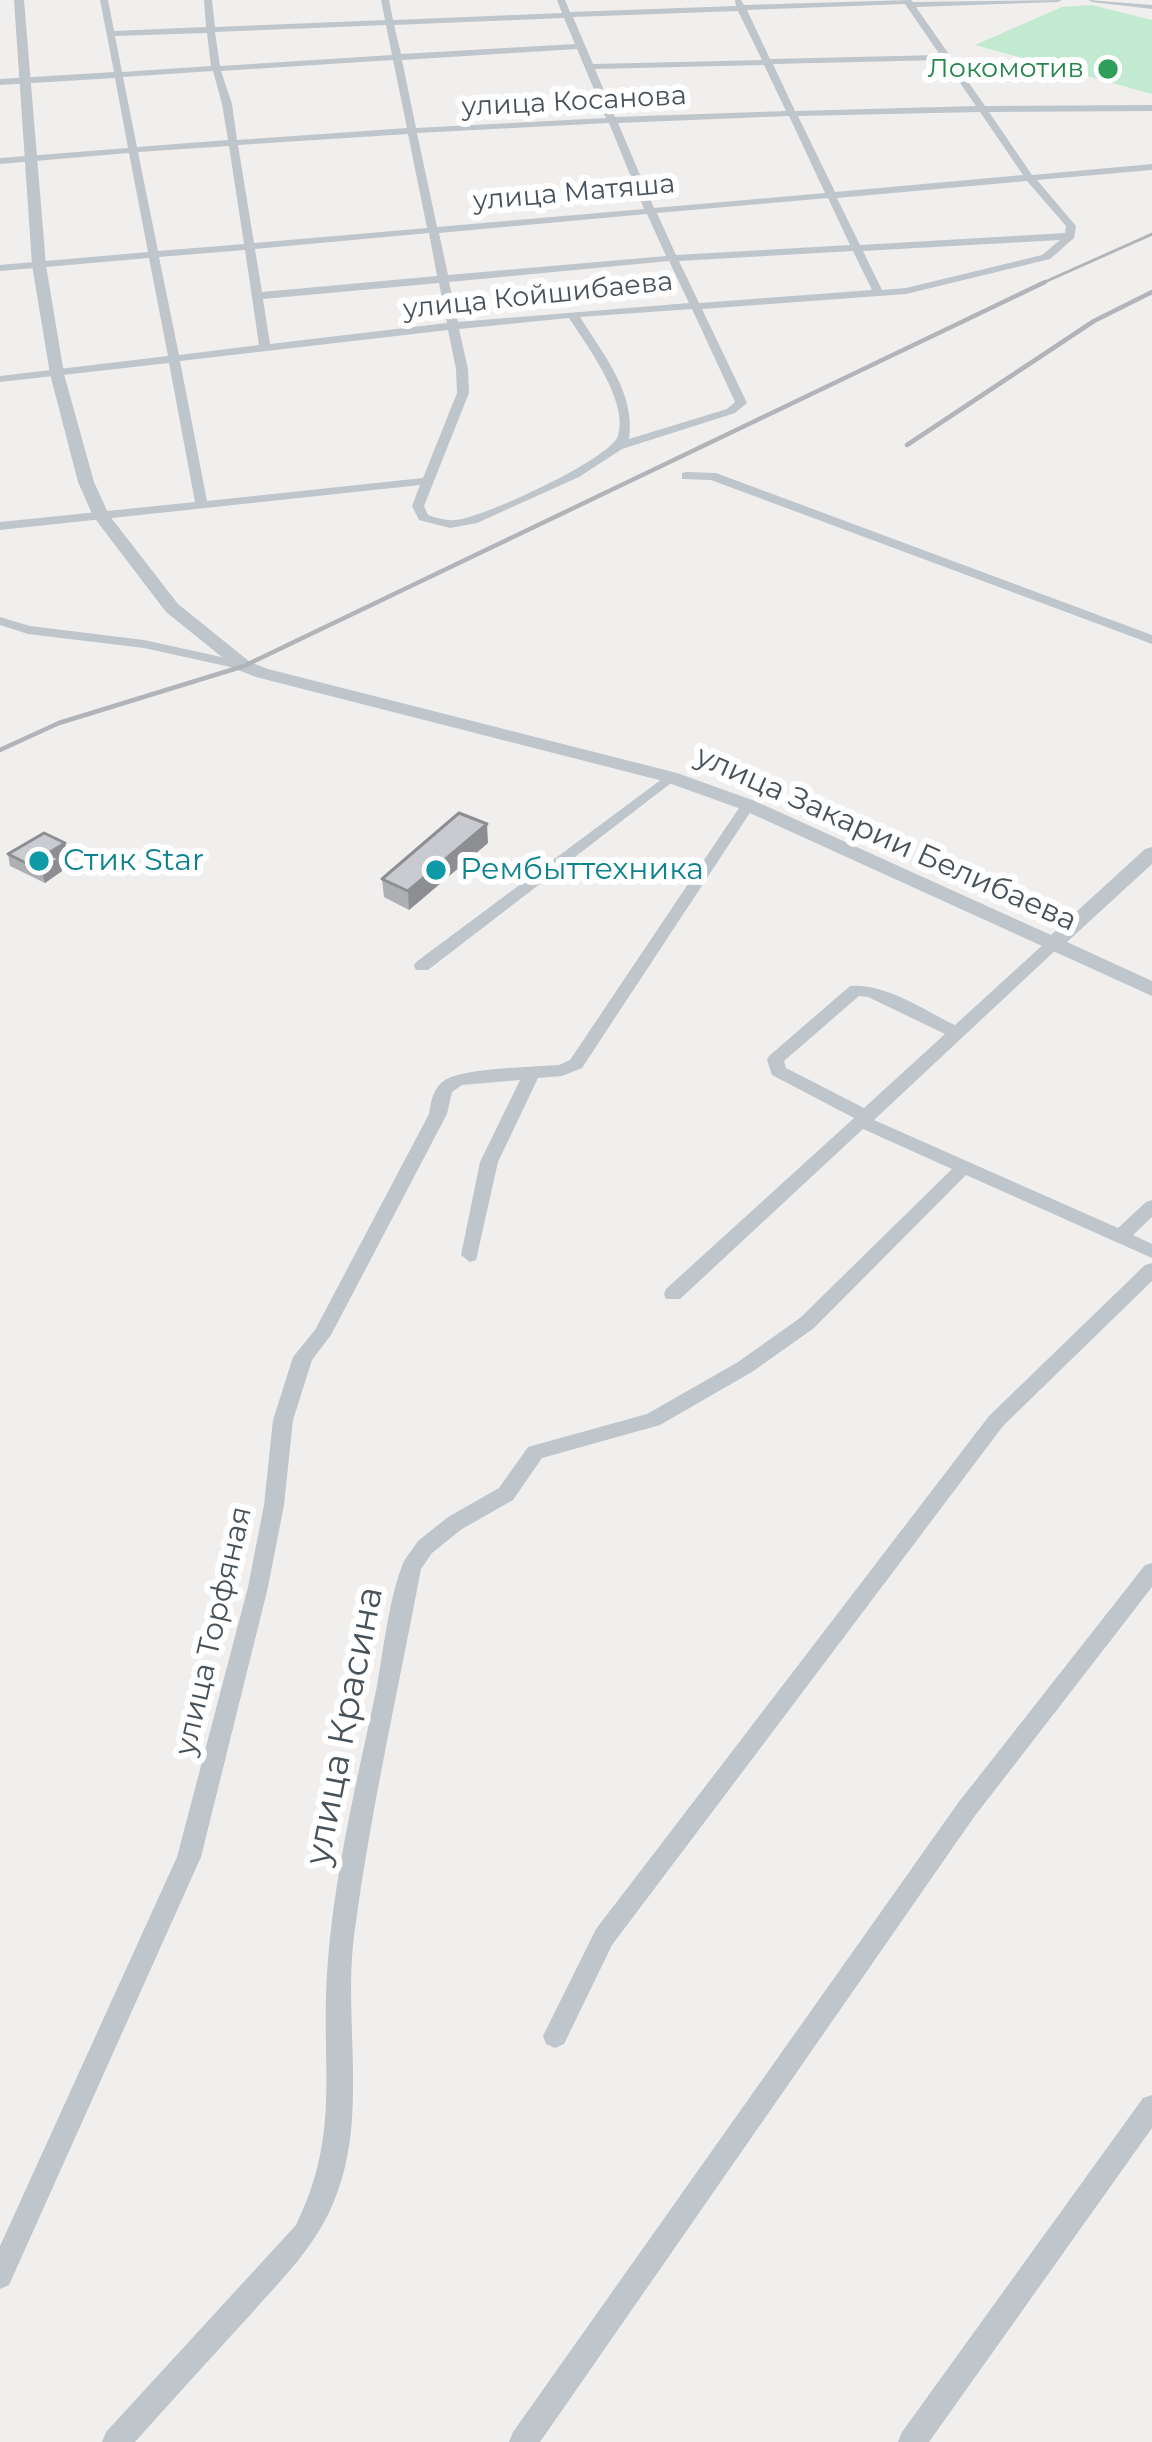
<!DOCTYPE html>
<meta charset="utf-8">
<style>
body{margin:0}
canvas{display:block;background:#f1eeee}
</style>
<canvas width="1152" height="2442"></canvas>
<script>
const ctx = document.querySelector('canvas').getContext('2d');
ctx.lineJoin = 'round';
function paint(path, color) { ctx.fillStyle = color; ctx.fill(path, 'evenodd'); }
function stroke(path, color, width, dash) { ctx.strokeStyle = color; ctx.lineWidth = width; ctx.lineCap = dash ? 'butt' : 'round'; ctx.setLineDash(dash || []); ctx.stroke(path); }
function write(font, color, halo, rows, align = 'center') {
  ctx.font = font + ' Montserrat,sans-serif'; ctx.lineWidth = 12; ctx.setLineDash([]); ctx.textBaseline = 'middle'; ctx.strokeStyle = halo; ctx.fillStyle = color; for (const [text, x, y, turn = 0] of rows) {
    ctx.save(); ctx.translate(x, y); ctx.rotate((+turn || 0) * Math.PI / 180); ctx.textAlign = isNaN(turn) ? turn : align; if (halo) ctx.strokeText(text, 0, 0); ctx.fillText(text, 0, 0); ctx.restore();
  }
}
paint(new Path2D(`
 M1092,5L1152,20V94L975,45L1062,7Z`), '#c1ead0');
paint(new Path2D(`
 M100,0H108L114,31L206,27L204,0H212L215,27L385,20L381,0H389L393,20L562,13L557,0H565L570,12L736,6L735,0H741L744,5L911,0L913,2L1062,0L1058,2L916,7L985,106L1152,105V111L989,112L1032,175L1152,164V170L1037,180L1076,226L1074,238L1050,259L906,294L702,309L747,403L735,413L622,449L579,477L477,523L450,528L419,520L412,506L420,485L0,530V522L195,502L169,363L0,382V376L168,356L149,258L0,271V265L148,252L129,153L0,164V158L128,148L115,78L0,85V79L114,72ZM905,4L940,55L770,59L747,10ZM738,11L762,60L593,64L573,17ZM564,18L575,44L401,54L394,25ZM386,25L392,55L220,66L215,32ZM207,33L211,66L122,72L115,36ZM577,49L606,118L416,128L402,60ZM393,60L407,128L237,140L232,104L221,71ZM944,60L976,106L795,111L773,64ZM764,65L786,111L615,117L595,69ZM213,71L222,104L228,140L137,147L123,77ZM980,112L1023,175L835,192L798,116ZM789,116L825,193L654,208L618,123ZM609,123L644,209L437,227L417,133ZM408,134L427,228L254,243L238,145ZM229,146L244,244L158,251L138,152ZM1027,181L1066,226L1065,233L860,245L837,198ZM828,198L850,245L676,255L657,213ZM647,214L666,256L448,275L439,233ZM429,233L437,276L262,292L255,249ZM1060,240L1042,255L906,288L882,290L863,251ZM245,250L259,345L179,355L159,257ZM853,251L872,290L699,303L679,261ZM669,261L689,303L458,322L449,282ZM439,283L447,323L270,344L263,299ZM692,309L735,402L727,409L629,439C636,393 603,354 580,317ZM569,318C587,346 629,401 618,436C610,459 481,519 455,520C446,521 437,518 428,515L424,506L469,393L468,369L459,329ZM448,330L456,369L457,393L423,478L207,501L180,361Z
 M1088,0L1152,5V9L1092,2Z
 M686,472L716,473L1152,635V644L711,480L682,479V473Z
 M0,617L30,626L144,640L244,662L251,666L244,670L144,648L28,634L0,625Z
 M670,773L677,777L675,780L428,970H416L414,966L416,962Z
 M748,801L755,805L582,1068L562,1076L538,1078L498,1162L476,1260L470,1262L461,1255L480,1162L520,1080L462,1085L452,1092L447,1114L331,1335L312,1360L293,1420L284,1505L268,1587L201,1857L9,2285L0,2289V2246L177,1857L248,1587L264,1505L273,1420L293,1357L315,1330L429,1114C431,1101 433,1088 445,1080C463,1068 534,1067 559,1065L570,1060L741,805Z
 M1053,939L1061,944L1059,947L874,1120L1118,1228L1146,1202L1152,1200V1217L1133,1235L1152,1244V1258L966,1175L814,1328L752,1372L660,1425L542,1458L513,1500L462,1529L432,1553L421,1569C398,1691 370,1813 354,1936C343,2024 370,2122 332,2206C313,2249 282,2279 251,2314C212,2357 173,2399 135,2442H102L106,2432L296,2225C341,2134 321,2069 327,1974C333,1878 357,1781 377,1686C384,1647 389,1597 404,1561L418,1541L448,1517L499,1488L528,1447L647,1414L738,1362L800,1318L952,1169L863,1129L680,1299H666L664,1294L666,1289L854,1118L772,1075L767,1060L769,1056L850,986C886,983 923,1010 955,1025L1047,941ZM859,996L868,997L945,1034L864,1108L786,1068L784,1061Z
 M1152,1263V1281L1003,1426L612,1945L564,2044L555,2048L546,2044L543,2036L596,1929L989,1416L1145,1265Z
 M1152,1563V1587L974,1817L540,2442H509L513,2432L958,1803L1145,1565Z
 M1152,2095V2128L929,2442H898L902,2432L1143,2098Z`), '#bec6cc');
paint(new Path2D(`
 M14,0H24L46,265L64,374L94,482L109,515L178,604L250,662L268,669L677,773L755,801L1051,935L1145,849L1152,847V864L1067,942L1152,981V996L741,809L663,781L256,677L238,670L166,612L93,516L78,482L50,374L32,265Z`), '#bec6cc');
stroke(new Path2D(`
 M1038,285L1152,234`), '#b1b4b8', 3);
stroke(new Path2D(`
 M907,445L1094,321L1152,292
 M0,750L59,723L244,666L1045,282`), '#b1b4b8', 4.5);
paint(new Path2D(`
 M488,843L409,910L384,897L382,879Z
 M8,854L68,855L60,860L62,871L45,883L10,866Z`), '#adafb3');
paint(new Path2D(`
 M487,824L488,843L409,910L408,891Z
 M65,843L68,855L60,860L62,871L45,883L42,871L47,854Z`), '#8d8e92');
const building = new Path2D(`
 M459,813L487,824L408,891L382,879Z
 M44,833L65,843L47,854L60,858L42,871L8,854Z`);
paint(building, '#c9cbd0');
stroke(building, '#8d8e92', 3);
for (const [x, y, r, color] of [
 [1108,69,12,"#2e9e5b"],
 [39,861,12,"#0f9aa8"],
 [436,870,12,"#0f9aa8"]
]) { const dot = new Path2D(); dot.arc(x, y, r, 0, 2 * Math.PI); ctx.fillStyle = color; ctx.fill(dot); stroke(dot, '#fff', 4.5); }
write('27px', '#27864d', '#fff', [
 ["Локомотив",1084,69]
], 'right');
write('27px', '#48525a', '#fff', [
 ["улица Косанова",574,102,-3],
 ["улица Матяша",574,193,-5],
 ["улица Койшибаева",538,296,-6]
]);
write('30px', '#48525a', '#fff', [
 ["улица Закарии Белибаева",886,839,24],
 ["улица Торфяная",214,1631,-77]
]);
write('30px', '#0d838f', '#fff', [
 ["Стик Star",63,861],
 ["Рембыттехника",460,870]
], 'left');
write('36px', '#48525a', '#fff', [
 ["улица Красина",345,1726,-79]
]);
</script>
